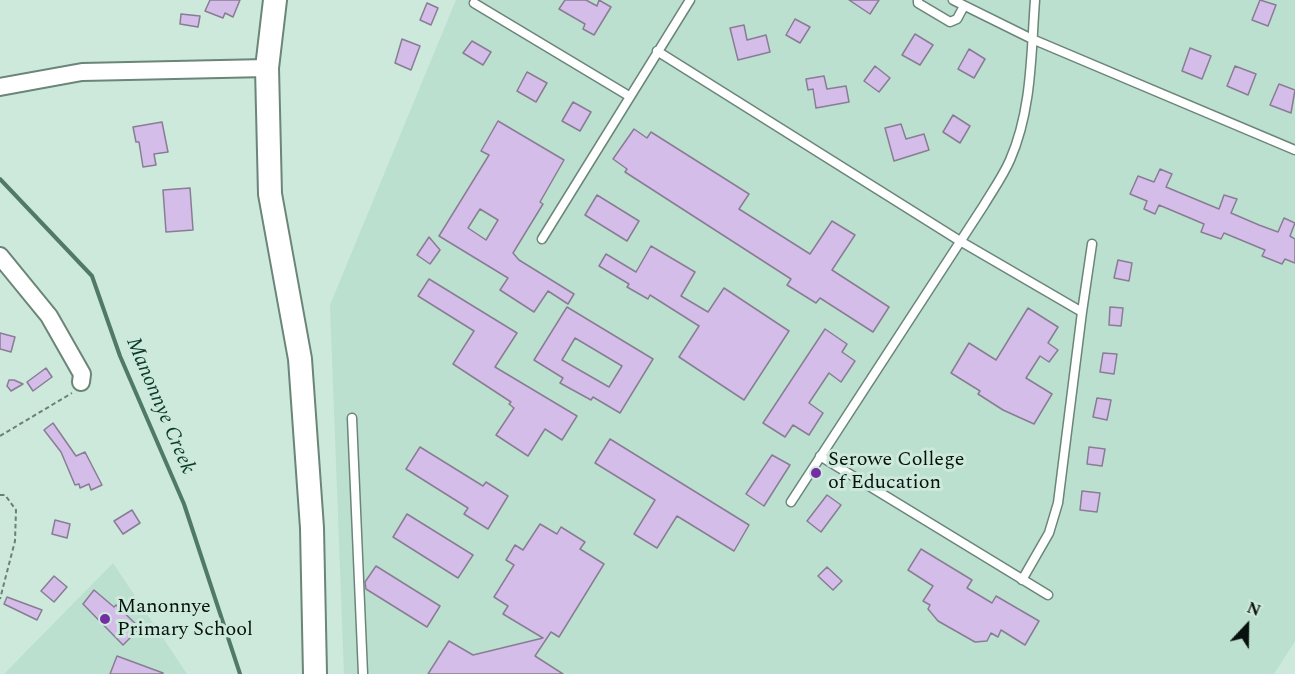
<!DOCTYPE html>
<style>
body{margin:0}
#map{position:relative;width:1295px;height:674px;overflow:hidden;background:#cce9dc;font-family:Spectral,serif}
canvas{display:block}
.north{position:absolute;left:1217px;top:596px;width:60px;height:60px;-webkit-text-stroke:4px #cce9dc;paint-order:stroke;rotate:22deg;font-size:16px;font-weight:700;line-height:24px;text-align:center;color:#07110d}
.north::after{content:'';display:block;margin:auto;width:21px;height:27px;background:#07110d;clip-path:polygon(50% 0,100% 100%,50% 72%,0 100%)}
</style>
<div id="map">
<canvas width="1295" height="674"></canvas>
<div class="north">N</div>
</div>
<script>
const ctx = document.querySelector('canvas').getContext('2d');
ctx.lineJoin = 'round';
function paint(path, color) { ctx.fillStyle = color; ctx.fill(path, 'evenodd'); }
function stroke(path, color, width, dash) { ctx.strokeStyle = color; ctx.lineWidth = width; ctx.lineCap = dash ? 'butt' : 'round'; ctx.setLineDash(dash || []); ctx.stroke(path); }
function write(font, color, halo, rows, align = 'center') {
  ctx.font = font + ' Spectral,serif'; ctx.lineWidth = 6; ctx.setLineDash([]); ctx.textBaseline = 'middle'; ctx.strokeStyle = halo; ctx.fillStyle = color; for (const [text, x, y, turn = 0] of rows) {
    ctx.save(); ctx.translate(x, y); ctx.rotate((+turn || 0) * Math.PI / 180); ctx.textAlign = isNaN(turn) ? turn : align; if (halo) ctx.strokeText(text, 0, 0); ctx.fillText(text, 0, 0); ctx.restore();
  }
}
paint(new Path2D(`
 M456,0H1295V641L1274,674H344L330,305Z
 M113,563L187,674H4Z`), '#bbe0cf');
stroke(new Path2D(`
 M0,179L92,276L120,356L184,504L240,674`), '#507a68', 4);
const building = new Path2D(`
 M210,0H240L233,17L225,13L223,18L205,11Z
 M565,0H586L597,6L599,0L611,7L594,35L583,29L585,24L559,9Z
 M849,0H879L870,14Z
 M1260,0L1276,5L1268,26L1252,20Z
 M427,3L438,8L431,25L420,20Z
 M181,14L200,16L198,27L180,24Z
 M795,19L810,27L800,43L786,35Z
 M744,25L747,40L766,35L770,52L738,60L730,28Z
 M915,34L933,45L920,65L902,55Z
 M402,39L420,46L411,70L395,63Z
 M472,41L491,52L483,65L463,53Z
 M1190,48L1211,56L1202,79L1182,71Z
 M969,49L985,59L974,78L958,69Z
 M875,66L890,78L879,92L864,81Z
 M1235,66L1256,74L1248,95L1227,86Z
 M527,72L547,83L536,102L517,91Z
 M824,76L827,89L846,86L849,102L816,108L813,89L808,90L806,79Z
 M1279,84L1295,90L1291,113L1270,105Z
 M573,102L591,112L580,131L562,121Z
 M953,115L970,126L960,143L943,132Z
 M498,121L564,160L540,202L543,204L513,253L519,260L574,294L568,304L548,291L534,312L500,290L508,278L439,236L489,155L481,151ZM480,209L498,220L486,240L468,228Z
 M162,122L168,152L154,154L156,165L143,167L139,142H136L133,127Z
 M901,124L906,139L924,134L929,150L894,161L885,128Z
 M634,129L647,138L651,132L749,194L739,209L810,254L832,221L855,235L832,270L889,307L873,332L820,298L816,303L787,285L791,279L625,172L627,169L613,159Z
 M1160,169L1172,174L1166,187L1219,209L1224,195L1237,199L1231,213L1259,225L1278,232L1284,218L1295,223L1290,236L1295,239V263L1285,259L1282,264L1262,256L1265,250L1224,233L1221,239L1201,232L1204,224L1159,205L1155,214L1144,209L1147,201L1130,194L1138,176L1154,182Z
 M190,188L193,230L166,232L163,190Z
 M597,195L639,221L627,241L585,215Z
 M429,237L440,250L430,264L417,255Z
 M651,246L695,272L681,296L708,312L724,288L789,331L744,400L679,357L699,326L650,295L648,299L627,287L629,284L599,266L606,254L636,272Z
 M1118,260L1132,263L1129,281L1114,278Z
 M429,279L517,333L495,367L577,416L562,440L545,429L528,456L496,435L514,408L509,404L511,402L453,364L474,331L418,296Z
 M567,307L653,359L620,413L593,397L591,400L560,383L563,378L534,360ZM575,338L622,366L609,387L562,360Z
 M1110,307L1123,308L1121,326L1109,325Z
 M1028,308L1058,327L1048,343L1058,350L1049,362L1040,356L1026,378L1052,394L1034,424L1003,410L978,394L980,391L951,373L969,343L996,360Z
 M825,329L847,344L842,352L855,361L841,382L829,373L809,403L823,413L809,435L793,425L785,437L763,423Z
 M0,333L15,337L11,352L0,349Z
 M1103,353L1117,354L1114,374L1100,372Z
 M46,368L52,377L33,391L27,382Z
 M9,380H14L23,384L11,391L7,386Z
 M1097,398L1111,400L1107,420L1093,417Z
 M53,423L76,456L85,452L102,485L91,490L89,484L80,488L79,484L75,485L61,452L44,430Z
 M610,439L749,525L734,551L677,516L657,548L634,534L655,500L595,463Z
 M420,447L483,486L486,482L508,496L488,529L464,514L468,508L406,469Z
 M1089,447L1105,449L1102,466L1087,464Z
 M772,455L790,465L764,506L746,494Z
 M1082,491L1100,493L1097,512L1080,510Z
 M827,495L841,505L821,532L807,521Z
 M132,510L140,523L123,534L114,521Z
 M407,514L473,555L458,578L393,537Z
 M55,520L70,524L67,538L52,534Z
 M540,524L557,534L561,527L585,542L580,549L604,564L559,637L551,632L535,656L563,674H428L449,641L473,655L543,638L503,614L508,606L494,597L514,565L506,560L515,545L523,550Z
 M921,549L972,580L967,588L992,603L996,596L1039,621L1025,645L1001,630L998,637L991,633L987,641L975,642L938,621L928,609L930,605L923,601L933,586L908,570Z
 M376,566L440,606L427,627L366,589L365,582Z
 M827,567L842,581L833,590L818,576Z
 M54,576L67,587L54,602L41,591Z
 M94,590L114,607L116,605L140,628L123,645L83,604Z
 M7,597L42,610L37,620L4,604Z
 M117,656L163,673V674H110Z`);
paint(building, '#d5bdea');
stroke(building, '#887d93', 1.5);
const lane = new Path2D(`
 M918,0V3L950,22L957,19L964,6
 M953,0L1032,39L1295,150
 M474,3L629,96
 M657,51L960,241L1082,312L1058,503L1049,533L1022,580
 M542,239L690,0
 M1082,312L1092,244
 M352,418L363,674
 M820,456L1048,595
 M791,502L984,205C993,190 1003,176 1010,160C1032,110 1031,54 1035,0`);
const street = new Path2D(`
 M0,87L82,72L267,68
 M0,256L49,316L82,374L81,382`);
const secondary = new Path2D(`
 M275,0L267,68L270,194L300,359L312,528L315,674`);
stroke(lane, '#6b8579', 11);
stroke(street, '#6b8579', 20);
stroke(secondary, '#6b8579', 26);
stroke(new Path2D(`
 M0,436L72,393
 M0,495H5L16,510L15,541L0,599`), '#6c8077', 2, [4.5, 3]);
stroke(lane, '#fff', 8);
stroke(street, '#fff', 16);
stroke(secondary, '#fff', 22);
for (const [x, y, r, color] of [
 [816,473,6,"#752ea2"],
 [105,619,6,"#752ea2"]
]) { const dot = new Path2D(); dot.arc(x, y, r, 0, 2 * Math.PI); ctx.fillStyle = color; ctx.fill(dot); stroke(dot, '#cce9dc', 2); }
write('20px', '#07110d', '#cce9dc', [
 ["Serowe College",828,461],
 ["of Education",828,484],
 ["Manonnye",117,608],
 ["Primary School",117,631]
], 'left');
write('italic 21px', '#093a2a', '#cce9dc', [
 ["Manonnye Creek",159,406,67]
]);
</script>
